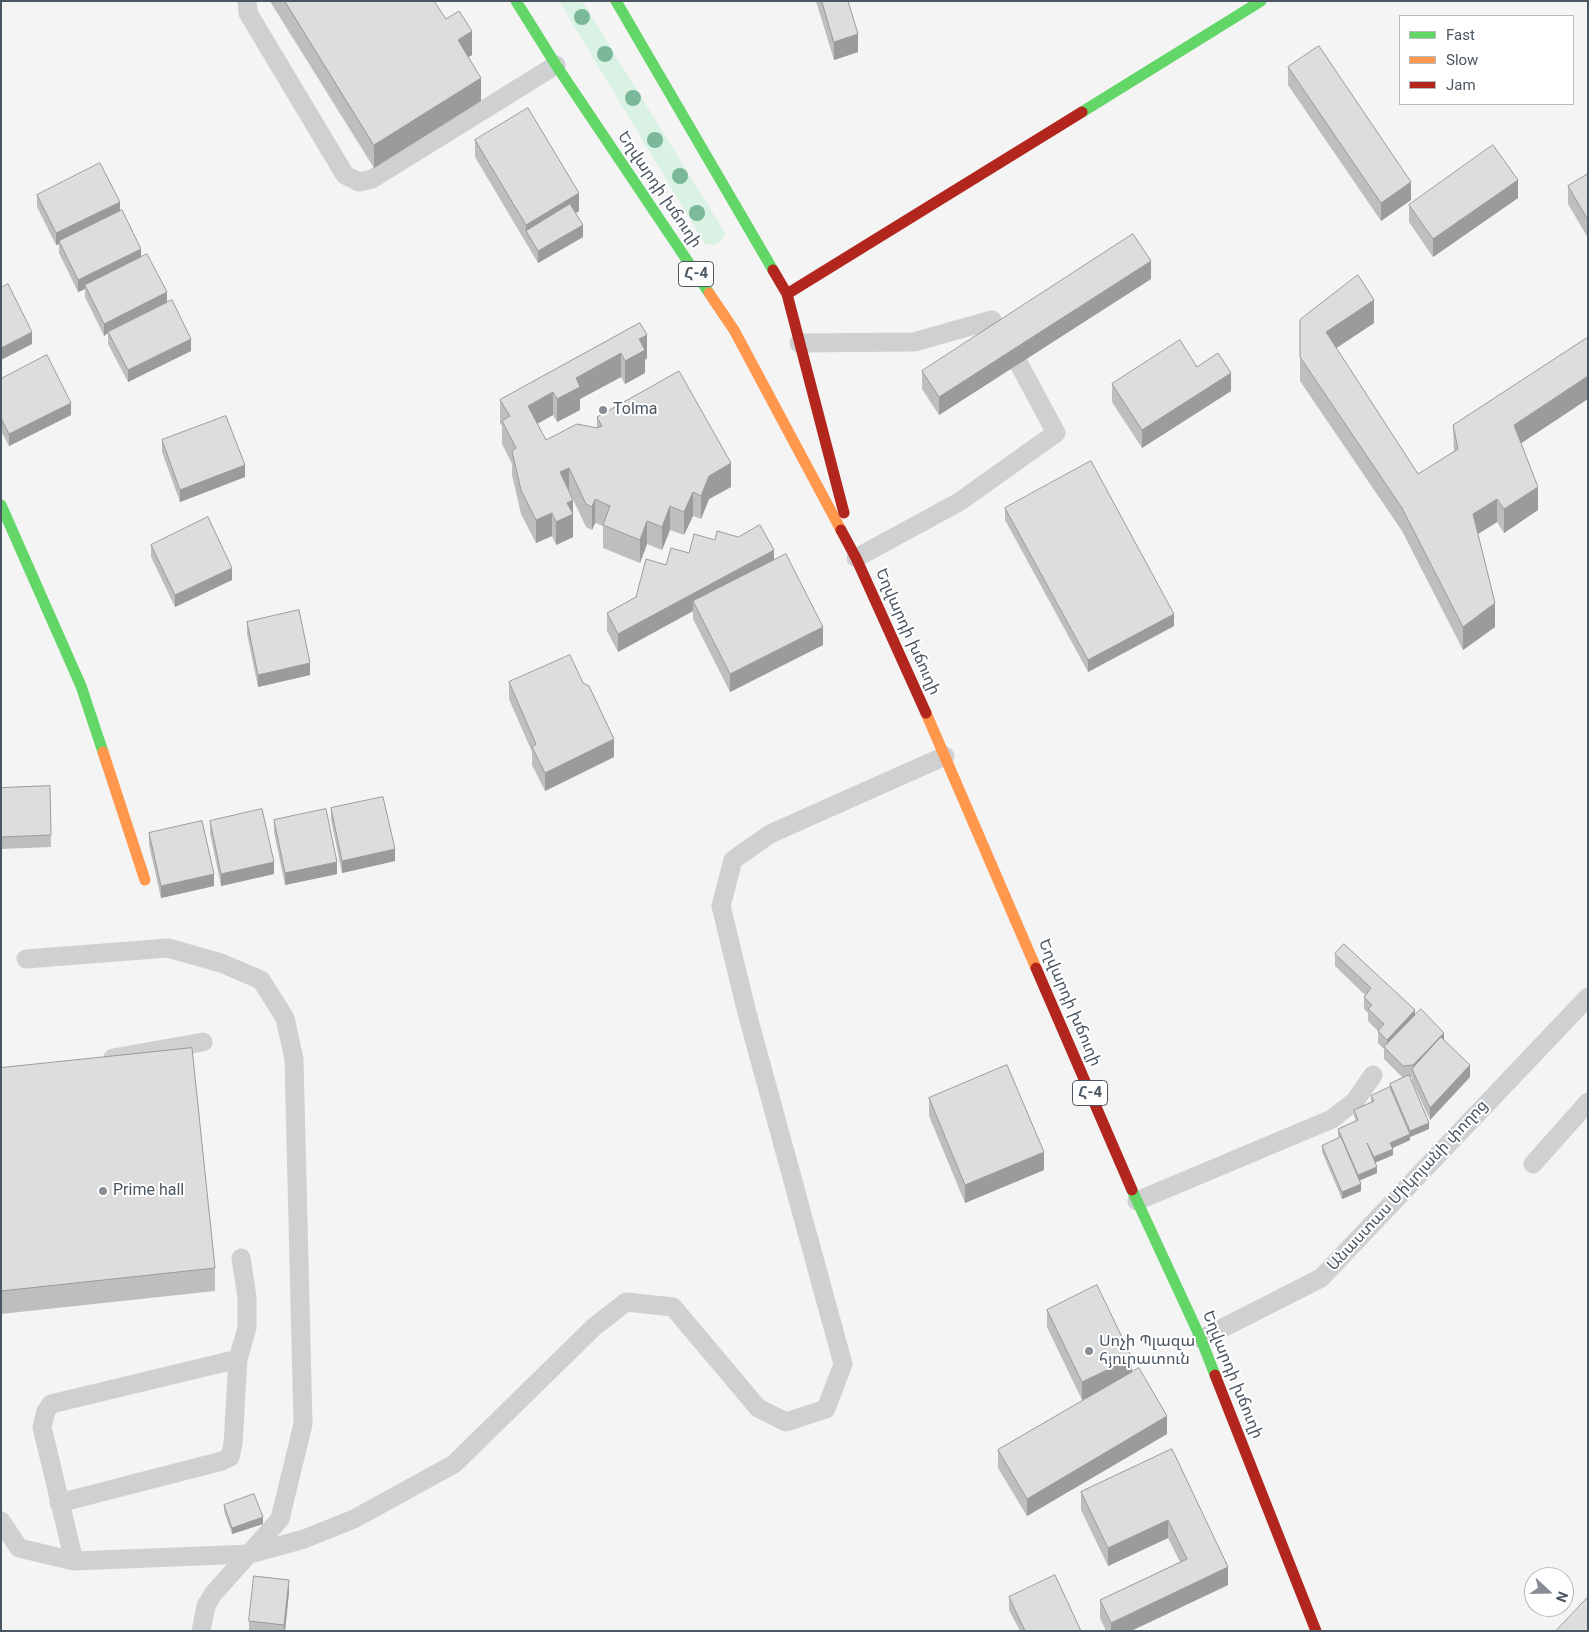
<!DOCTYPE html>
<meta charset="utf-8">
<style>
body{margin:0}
#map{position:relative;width:1589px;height:1632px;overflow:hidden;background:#f4f4f4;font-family:Roboto,sans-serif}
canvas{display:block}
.frame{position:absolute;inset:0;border:2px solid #4a5661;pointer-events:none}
.legend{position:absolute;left:1399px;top:15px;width:175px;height:90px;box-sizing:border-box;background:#fff;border:1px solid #b7bbc0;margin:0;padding:6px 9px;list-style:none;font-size:15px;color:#4a5661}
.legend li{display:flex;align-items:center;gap:10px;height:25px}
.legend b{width:25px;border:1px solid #b7bbc0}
.north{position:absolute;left:1524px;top:1567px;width:50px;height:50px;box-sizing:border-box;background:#fff;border:1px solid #b7bbc0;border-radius:50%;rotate:111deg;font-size:14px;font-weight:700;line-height:20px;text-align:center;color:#4a5661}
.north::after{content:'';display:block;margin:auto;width:18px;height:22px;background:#868d94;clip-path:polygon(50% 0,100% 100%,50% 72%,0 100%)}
</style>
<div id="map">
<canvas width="1589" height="1632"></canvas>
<div class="frame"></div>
<ul class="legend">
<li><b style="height:6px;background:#63d668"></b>Fast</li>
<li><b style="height:6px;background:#ff974d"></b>Slow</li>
<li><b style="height:6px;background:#b3261e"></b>Jam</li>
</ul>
<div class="north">N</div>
</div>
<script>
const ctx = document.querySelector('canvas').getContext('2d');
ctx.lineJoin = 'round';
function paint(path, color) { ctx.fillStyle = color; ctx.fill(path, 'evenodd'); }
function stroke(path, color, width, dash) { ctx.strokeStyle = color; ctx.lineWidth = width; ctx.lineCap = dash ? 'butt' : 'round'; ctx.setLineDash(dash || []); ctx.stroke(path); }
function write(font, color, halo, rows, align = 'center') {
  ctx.font = font + ' Roboto,"Noto Sans Armenian",sans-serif'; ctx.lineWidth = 4; ctx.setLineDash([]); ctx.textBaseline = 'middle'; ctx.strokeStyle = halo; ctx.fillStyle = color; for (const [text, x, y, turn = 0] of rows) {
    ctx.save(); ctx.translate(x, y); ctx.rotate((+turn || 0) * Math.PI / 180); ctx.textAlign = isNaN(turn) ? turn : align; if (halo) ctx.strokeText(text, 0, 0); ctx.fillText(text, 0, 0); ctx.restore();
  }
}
paint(new Path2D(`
 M559,1H582L725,233L721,241L714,245L705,244Z`), '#d9f2e3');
stroke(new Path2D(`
 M247,1L248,13L345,175L359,182L372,179L556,65
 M799,343L914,342L992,320L1002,337
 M856,558L959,502L1056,433L1019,364
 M26,959L168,948L221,963L261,980L285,1018L294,1059L303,1424L280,1519L213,1594L206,1606L201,1631
 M113,1058L203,1042
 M1533,1164L1588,1102
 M1137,1201L1332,1119L1355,1101L1373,1075
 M1201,1339L1321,1278L1588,997
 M59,1503L222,1461L230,1457L233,1444L238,1359
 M1,1521L19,1548L74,1561L250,1554L304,1539L354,1519L454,1464L594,1327L626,1302L673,1307L758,1408L786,1422L826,1409L843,1364L747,1013L721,906L733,860L770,834L945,756
 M74,1561L42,1427L46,1411L51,1404L238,1359L247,1328V1297L241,1258`), '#ced0d2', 19);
stroke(new Path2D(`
 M516,1L556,65L709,293
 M616,1L773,270
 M1082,112L1261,1
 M1,505L81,686L103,752
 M1132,1190L1201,1339L1215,1375`), '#63d668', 11);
stroke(new Path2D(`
 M709,293L734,330L841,530
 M926,713L1036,968
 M103,752L145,880`), '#ff974d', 11);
stroke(new Path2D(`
 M773,270L787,294L844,513
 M787,294L1082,112
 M841,530L856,558L926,713
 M1036,968L1132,1190
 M1215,1375L1316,1631`), '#b3261e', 11);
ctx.fillStyle = '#7ab899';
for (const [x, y] of [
 [582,17],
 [605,54],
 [633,98],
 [655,140],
 [680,176],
 [697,213]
]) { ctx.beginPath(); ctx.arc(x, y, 8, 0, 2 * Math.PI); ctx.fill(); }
paint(new Path2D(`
 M271,1H434L446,19L472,55L468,57L481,101L374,168L271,3Z
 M816,1H848L858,52L834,60Z
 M1288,67L1411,200L1381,221L1288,85Z
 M475,140L579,211L575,213L583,237L538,263L475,157Z
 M1588,174V238L1568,204V186Z
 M37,195L120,211L141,257L167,303L191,351L128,382L108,344V333L104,336L85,297V289L78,292L59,253V244L56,245L37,207Z
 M1518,198L1433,257L1409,222V205Z
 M1151,279L939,415L922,389V371Z
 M1300,320L1374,323L1336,348L1418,474L1454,452L1453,425L1521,443L1538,510L1504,533L1497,522L1478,534L1495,627L1463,650L1402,531L1300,381Z
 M640,323L647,358L645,360V373L625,384L621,377L580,399V410L557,422L553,415L537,424L546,440L597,428V417L731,487L709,499L701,519L693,516L684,535L670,530L662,550L647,544L640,563L603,548V526L595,523L592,530L586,527L569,491L573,500V537L556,545L552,536L536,543L521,514L512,475V464L502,444V426L500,423V400Z
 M1197,367L1231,391L1142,448L1112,402V384Z
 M1,379L71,415L9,446L1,431Z
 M162,440L245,477L180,502L162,452Z
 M1005,508L1174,626L1088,672L1005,520Z
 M151,545L232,580L175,607L151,557Z
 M774,560L823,645L730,692L693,619V611L618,652L607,631V613L636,597L666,565Z
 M247,622L310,675L258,687L247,634Z
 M509,682L583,683L614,757L545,791L532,765V752L509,699Z
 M50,786L51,847L1,849V788Z
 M331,808L395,861L342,873L331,820Z
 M274,820L337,874L285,885L274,832Z
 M210,821L274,874L221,886L210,833Z
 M149,833L214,886L161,898L149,845Z
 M1335,954L1415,1015L1444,1040L1470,1077L1430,1120L1412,1081V1077H1410L1429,1129L1410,1137V1140L1393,1148V1155L1375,1163L1377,1173L1359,1181L1361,1191L1342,1199L1322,1152V1146L1339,1138L1338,1135V1129L1356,1121L1354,1116V1110L1371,1102V1096L1390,1088V1084L1403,1078L1384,1059V1049L1378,1043V1031L1368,1021V1013L1364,1009V997L1365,995L1335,966Z
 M1,1068L215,1268V1291L1,1314Z
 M929,1098L1044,1170L965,1203L929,1116Z
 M1047,1310L1132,1372L1167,1434L1027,1516L998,1468V1450L1098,1392L1082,1400L1047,1327Z
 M1172,1449L1228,1585L1131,1631H1106L1100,1618V1600L1180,1562L1168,1538L1108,1566L1081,1510V1492Z
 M224,1505L263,1524L232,1534L224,1511Z
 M289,1592L285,1631H249V1621Z
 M1009,1597L1081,1631H1020L1009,1610Z`), '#bebebf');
paint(new Path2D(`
 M472,31V55L458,64V40Z
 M858,34V52L834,60V42Z
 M481,78V101L374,168V145Z
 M1518,180V198L1433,257V239Z
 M1411,182V200L1381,221V203Z
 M579,193V211L531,240L526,231V225Z
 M120,202V214L59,241V244L56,245V233Z
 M583,225V237L538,263V251Z
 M141,249V261L85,285V289L78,292V280Z
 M1151,261V279L939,415V397Z
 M2,275V287L1,288V276Z
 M167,292V304L108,332V333L104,336V324Z
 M1374,300V323L1326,355V332Z
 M32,332V344L1,360V348Z
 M647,335V358L645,360V373L625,384V361L639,339Z
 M191,339V351L128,382V370Z
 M621,353V377L580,399V410L557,422V399L576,378Z
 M1231,373V391L1142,448V430Z
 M1588,376V399L1514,448V425Z
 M553,392V415L528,429V406Z
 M71,403V415L9,446V434Z
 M731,463V487L709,499L701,519V496L709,476Z
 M245,465V477L180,502V490Z
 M569,468V491L560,495V472Z
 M1538,487V510L1504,533V509Z
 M693,492V516L684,535V512Z
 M595,499V523L592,530V507Z
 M1497,499V522L1473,537V514Z
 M573,500V537L556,545V522L567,503Z
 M670,506V530L662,550V527Z
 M552,513V536L536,543V520Z
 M647,521V544L640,563V540Z
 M774,550V568L693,601V611L618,652V634Z
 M232,568V580L175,607V595Z
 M1495,603V627L1463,650V627Z
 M1174,614V626L1088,672V660Z
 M823,627V645L730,692V674Z
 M310,663V675L258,687V675Z
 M614,739V757L545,791V773Z
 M395,849V861L342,873V861Z
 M274,862V874L221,886V874Z
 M337,862V874L285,885V873Z
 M214,874V886L161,898V886Z
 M1415,1010V1022L1387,1052V1040Z
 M1444,1033V1045L1413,1070V1065Z
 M1470,1065V1077L1430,1120V1108Z
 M1429,1123V1129L1410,1137V1140L1390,1149V1143L1410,1134V1131Z
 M1393,1149V1155L1374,1163V1157Z
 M1044,1152V1170L965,1203V1185Z
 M1377,1167V1173L1358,1181V1175Z
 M1361,1184V1191L1342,1199V1192Z
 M1132,1358V1376L1082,1400V1382Z
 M1167,1416V1434L1027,1516V1499Z
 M263,1517V1524L232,1534V1528Z
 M1168,1520V1538L1108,1566V1548Z
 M1228,1567V1585L1131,1631H1111V1623Z
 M289,1580V1592L285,1631H284V1625Z`), '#9b9b9b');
const building = new Path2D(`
 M285,1H434L446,19L459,11L472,31L458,40L481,78L374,145Z
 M822,1H848L858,34L834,42Z
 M1319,46L1411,182L1381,203L1288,67Z
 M528,108L579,193L526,225L475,140Z
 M1493,145L1518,180L1433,239L1409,205Z
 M100,163L120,202L56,233L37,195Z
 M1588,174V220L1568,186Z
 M570,204L583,225L538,251L526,231Z
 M122,210L141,249L78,280L59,241Z
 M1133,234L1151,261L939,397L922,371Z
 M147,254L167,292L104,324L85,285Z
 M1358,275L1374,300L1326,332L1418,474L1458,449L1453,425L1588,337V376L1514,425L1538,487L1504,509L1497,499L1473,514L1495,603L1463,627L1402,508L1300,357V320Z
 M8,284L32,332L1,348V288Z
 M172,300L191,339L128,370L108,332Z
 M640,323L647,335L639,339L645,350L625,361L621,353L576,378L580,387L557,399L553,392L528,406L546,440L577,424L597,428L602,426L597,417L679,371L731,463L709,476L701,496L693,492L684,512L670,506L662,527L647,521L640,540L603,525L610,506L595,499L592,507L586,504L569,468L560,472L573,500L567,503L573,514L556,522L552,513L536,520L521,490L512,451L516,448L502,421L510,416L500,400Z
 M1180,340L1197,367L1218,353L1231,373L1142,430L1112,384Z
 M47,355L71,403L9,434L1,418V379Z
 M226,416L245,465L180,490L162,440Z
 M1091,461L1174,614L1088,660L1005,508Z
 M208,517L232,568L175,595L151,545Z
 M760,525L774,550L618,634L607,613L636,597L646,559L666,565L671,548L689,553L694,534L715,540L717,531L738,537Z
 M786,554L823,627L730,674L693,601Z
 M299,610L310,663L258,675L247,622Z
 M570,655L583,683L589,686L614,739L545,773L532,747L536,744L509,682Z
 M50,786L51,835L1,837V788Z
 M383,797L395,849L342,861L331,808Z
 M262,809L274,862L221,874L210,821Z
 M326,809L337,862L285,873L274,820Z
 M202,821L214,874L161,886L149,833Z
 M1344,944L1415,1010L1387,1040L1378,1031L1384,1024L1368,1009L1372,1005L1364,997L1371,988L1335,954Z
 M1421,1009L1444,1033L1413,1065L1403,1066L1384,1047Z
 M1441,1037L1470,1065L1430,1108L1412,1069Z
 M192,1048L215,1268L1,1291V1068Z
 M1007,1065L1044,1152L965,1185L929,1098Z
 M1409,1075L1429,1123L1410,1131L1390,1084Z
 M1390,1087L1410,1134L1390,1143L1393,1149L1374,1157L1367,1143L1377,1167L1358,1175L1338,1129L1358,1120L1354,1110L1374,1101L1371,1096Z
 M1341,1137L1361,1184L1342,1192L1322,1146Z
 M1097,1285L1132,1358L1082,1382L1047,1310Z
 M1139,1368L1167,1416L1027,1499L998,1450Z
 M1172,1449L1228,1567L1111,1623L1100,1600L1187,1559L1168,1520L1108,1548L1081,1492Z
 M254,1494L263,1517L232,1528L224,1505Z
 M1055,1575L1081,1631H1025L1009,1597Z
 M254,1576L289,1580L284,1625L249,1621Z
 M1588,1597V1631H1556Z`);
paint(building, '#ddddde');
stroke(building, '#9b9b9b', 1);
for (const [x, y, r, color] of [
 [603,410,5,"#868d94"],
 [103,1191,5,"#868d94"],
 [1089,1351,5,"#868d94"]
]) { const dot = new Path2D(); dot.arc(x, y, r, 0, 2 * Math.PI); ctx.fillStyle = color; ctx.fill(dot); stroke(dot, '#fff', 2); }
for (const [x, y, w] of [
 [696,274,35],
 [1090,1093,35]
]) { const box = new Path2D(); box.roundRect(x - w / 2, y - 12.5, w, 25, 4); ctx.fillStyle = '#fff'; ctx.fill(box); stroke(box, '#4a5661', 1); }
write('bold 15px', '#4a5661', null, [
 ["Հ-4",696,274],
 ["Հ-4",1090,1093]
]);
write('16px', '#4a5661', '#fff', [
 ["Եղվարդի խճուղի",659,190,56],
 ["Եղվարդի խճուղի",907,632,66],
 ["Եղվարդի խճուղի",1069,1003,67],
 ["Անաստաս Միկոյանի փողոց",1408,1186,-47],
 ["Եղվարդի խճուղի",1232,1375,68]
]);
write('16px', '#4a5661', '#fff', [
 ["Tolma",613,410],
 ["Prime hall",113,1191],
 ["Սոչի Պլազա",1099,1342],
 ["հյուրատուն",1099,1360]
], 'left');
</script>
